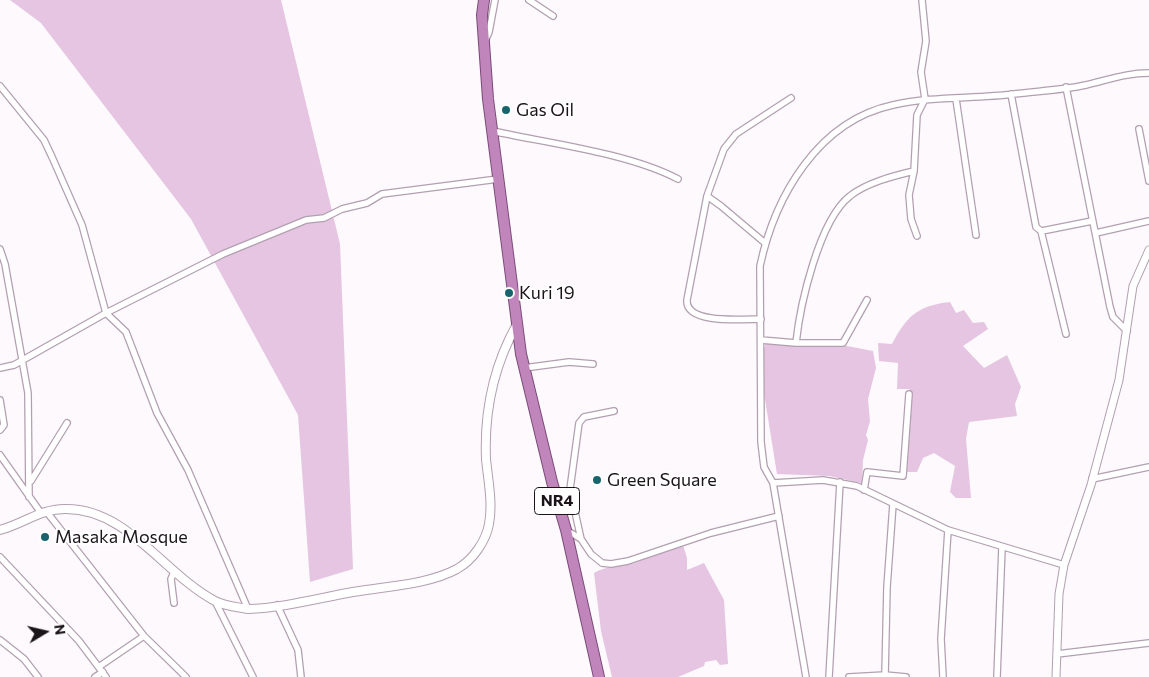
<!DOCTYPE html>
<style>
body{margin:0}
#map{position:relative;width:1149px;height:677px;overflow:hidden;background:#fdf9fc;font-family:Commissioner,sans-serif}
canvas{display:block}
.north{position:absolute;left:20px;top:607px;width:50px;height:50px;-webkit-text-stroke:4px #fff;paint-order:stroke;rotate:81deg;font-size:14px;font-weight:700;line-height:20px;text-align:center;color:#1b151a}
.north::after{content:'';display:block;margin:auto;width:18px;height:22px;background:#1b151a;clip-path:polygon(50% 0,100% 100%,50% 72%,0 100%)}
</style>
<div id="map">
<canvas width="1149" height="677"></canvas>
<div class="north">N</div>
</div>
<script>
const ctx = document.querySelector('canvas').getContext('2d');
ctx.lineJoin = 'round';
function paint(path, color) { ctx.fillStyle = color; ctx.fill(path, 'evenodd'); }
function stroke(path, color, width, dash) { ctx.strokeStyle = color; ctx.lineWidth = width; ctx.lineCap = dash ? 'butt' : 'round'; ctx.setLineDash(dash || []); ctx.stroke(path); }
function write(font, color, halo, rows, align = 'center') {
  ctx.font = font + ' Commissioner,sans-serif'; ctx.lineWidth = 4; ctx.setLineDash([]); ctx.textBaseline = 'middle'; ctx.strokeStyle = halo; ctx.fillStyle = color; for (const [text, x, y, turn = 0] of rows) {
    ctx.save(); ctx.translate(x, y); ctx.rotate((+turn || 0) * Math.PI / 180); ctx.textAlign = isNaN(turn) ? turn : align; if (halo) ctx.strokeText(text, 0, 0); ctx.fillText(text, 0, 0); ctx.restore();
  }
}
paint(new Path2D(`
 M10,0H281L340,244L353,569L310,582L298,415L191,219L41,23Z
 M950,302L956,313L964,310L973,323L984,322L988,329L963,346L984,368L1007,355L1021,387L1015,404L1017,416L969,422L966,439L971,498H956L950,492L955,466L934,453L923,458L917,472H907L912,396L909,389H897L898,363L879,361L878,343L892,344C907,316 917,306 950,302Z
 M765,342L847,346L873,351L876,368L868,399L870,421L866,435L868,440L863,460L862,483L829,476L777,474L762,381V347H765Z
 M682,542L687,558V570L704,563L724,600L728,664L720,665L716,660L705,662L704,666L678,677H612L601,631L594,573C607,565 620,567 635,563C651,557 667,549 682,542Z`), '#e5c5e2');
const minor = new Path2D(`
 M529,0L553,16
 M486,39L489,32L495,0
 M0,86L44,140L52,157L82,225L106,313L126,332L157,413L188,470L248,609
 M1066,87L1110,307L1113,317L1127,331
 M1011,94L1036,227L1041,231L1047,230L1092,221
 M956,99L976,235
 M1139,129L1149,181
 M492,131C547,143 629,153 678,179
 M707,196L721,206L765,243
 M1041,231L1066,334
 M1096,233L1149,221
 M917,236L911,219L909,195L914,171L917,115L925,99L921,72L926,41L922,0
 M0,249L5,264L28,393L29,497
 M761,319C745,319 685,325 687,300L707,196L724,149L736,134L791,98
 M761,340L796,343C800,305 819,220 850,196C866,183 893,176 914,171
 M796,343H843L867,300
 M0,368L14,365L106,313L223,254L306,220L324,218L342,209L367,203L382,194L498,179
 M524,368L569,362L593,364
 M0,400L4,425L0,430
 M0,455L41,513
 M1092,479L1149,467
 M31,481L67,423
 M773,483L823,480L857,486L948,530L1064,565
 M864,490L867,472L903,476L909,394
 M46,511L144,636L186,677
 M566,530L581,539L591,554L602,563L611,564L628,561L711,533L779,516
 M581,539L570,489L579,423L584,417L614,411
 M0,557L79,641L106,677
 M215,601L253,677
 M174,603L171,579L174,572
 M277,605L298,650L301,677
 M0,640L24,659L38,677
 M1057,654L1149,643
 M100,666L144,636
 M885,675L887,587L893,504
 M95,677L103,672
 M806,677L773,483L764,467L761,442L760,266C775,196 818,121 893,105C933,96 974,99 1014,94C1038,91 1063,90 1086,85C1108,80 1126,73 1149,73
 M829,677L840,482
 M849,677L885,675L906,677
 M943,677L941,639L948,530
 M997,677L1002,547`);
const tertiary = new Path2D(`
 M1056,677L1059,594L1064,565L1091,485L1119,380L1133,286L1149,250`);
const secondary = new Path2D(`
 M0,530C23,524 40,509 65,509C127,508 164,574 215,601C225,606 237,607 248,609C283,608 319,598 353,592C387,586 427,585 457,569C473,560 486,541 489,524C493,503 488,480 486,459C484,411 493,367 517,324`);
const trunk = new Path2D(`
 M484,0L482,15L488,99L521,354L552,482L566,530L599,677`);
stroke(minor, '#b2a0b0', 8);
stroke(tertiary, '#b2a0b0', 9);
stroke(secondary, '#b2a0b0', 10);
stroke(trunk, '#7c4b78', 12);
stroke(minor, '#fff', 5.5);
stroke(tertiary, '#fff', 7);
stroke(secondary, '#fff', 8);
stroke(trunk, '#c086bc', 10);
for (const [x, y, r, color] of [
 [506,110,5,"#18646e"],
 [509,293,5,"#18646e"],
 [597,480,5,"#18646e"],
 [45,537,5,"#18646e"]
]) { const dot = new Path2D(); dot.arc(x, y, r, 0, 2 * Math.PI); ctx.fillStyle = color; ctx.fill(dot); stroke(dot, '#fff', 2); }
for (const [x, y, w] of [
 [557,501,45]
]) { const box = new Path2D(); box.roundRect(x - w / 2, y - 13.5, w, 27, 4); ctx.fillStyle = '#fff'; ctx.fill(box); stroke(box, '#1b151a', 1); }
write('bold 16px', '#1b151a', null, [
 ["NR4",557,501]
]);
write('18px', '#1b151a', '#fff', [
 ["Gas Oil",516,110],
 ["Kuri 19",519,293],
 ["Green Square",607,480],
 ["Masaka Mosque",55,537]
], 'left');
</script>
